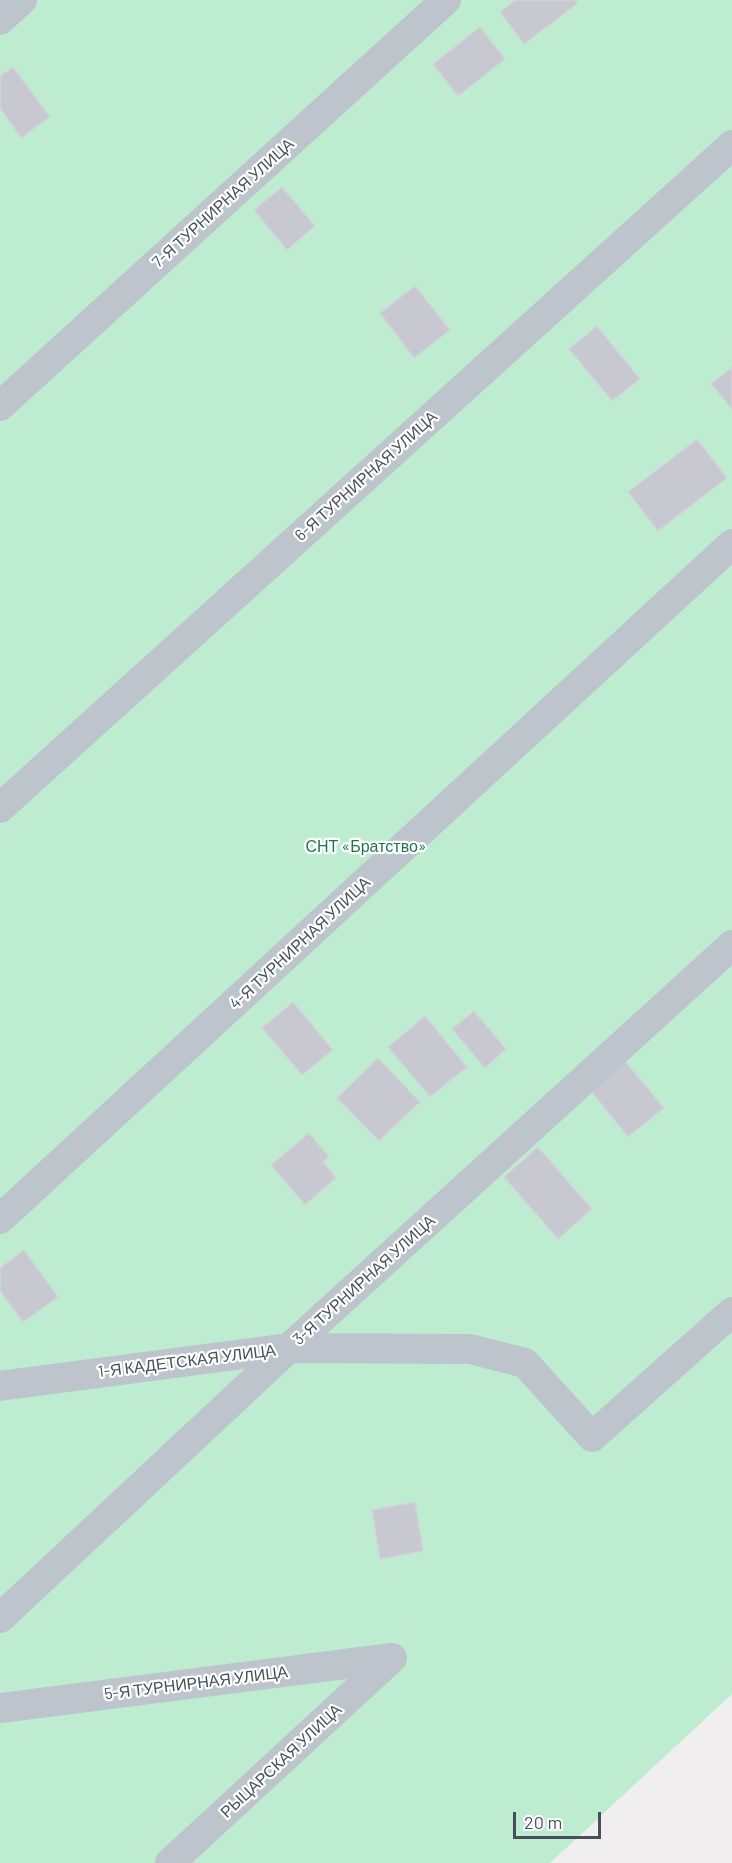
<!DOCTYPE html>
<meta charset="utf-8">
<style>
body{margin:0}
#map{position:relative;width:732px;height:1863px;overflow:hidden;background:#f0eeee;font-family:Barlow,sans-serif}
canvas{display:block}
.scale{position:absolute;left:513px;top:1812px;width:88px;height:27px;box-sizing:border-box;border:3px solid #47505a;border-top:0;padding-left:8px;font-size:18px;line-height:21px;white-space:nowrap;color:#47505a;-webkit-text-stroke:4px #fff;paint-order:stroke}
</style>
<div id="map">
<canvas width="732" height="1863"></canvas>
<div class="scale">20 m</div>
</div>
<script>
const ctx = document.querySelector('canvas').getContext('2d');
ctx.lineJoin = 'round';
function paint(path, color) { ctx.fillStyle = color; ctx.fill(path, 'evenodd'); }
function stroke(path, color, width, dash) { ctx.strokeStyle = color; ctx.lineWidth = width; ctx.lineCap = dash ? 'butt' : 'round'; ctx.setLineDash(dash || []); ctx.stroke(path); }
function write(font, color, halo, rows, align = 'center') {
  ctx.font = font + ' Barlow,sans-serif'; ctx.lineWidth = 4.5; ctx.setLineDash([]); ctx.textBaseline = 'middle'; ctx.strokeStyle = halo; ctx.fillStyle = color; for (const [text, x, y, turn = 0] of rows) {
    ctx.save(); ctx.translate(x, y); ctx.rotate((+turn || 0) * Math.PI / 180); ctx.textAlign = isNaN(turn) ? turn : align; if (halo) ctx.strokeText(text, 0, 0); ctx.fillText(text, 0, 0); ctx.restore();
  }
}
paint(new Path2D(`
 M0,0H732V1694L550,1863H0Z`), '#beecd1');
const building = new Path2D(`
 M515,0H576L578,3L524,44L500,12Z
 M480,27L505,59L458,96L433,64Z
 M13,67L50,117L21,138L0,108V76Z
 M282,187L315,226L287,250L254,210Z
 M415,286L450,330L414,358L380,313Z
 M597,326L640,379L612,401L569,349Z
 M732,367V409L711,384Z
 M697,439L727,478L658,531L628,492Z
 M293,1002L333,1050L302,1075L262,1028Z
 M474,1011L506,1049L485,1068L452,1029Z
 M425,1016L467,1067L430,1097L388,1047Z
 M378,1058L420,1102L379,1141L337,1098Z
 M625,1061L664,1108L628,1137L590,1090Z
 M309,1133L329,1157L323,1162L336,1178L305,1205L271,1165Z
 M538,1147L592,1209L558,1239L504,1177Z
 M24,1250L58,1297L23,1322L0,1291V1268Z
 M415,1502L423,1551L380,1559L372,1510Z`);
paint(building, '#c8c9d0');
stroke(building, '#d2d4d9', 1.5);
stroke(new Path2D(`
 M0,20L22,0
 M0,406L446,0
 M0,808L732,145
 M0,1219L732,544
 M0,1386L289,1348L470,1349L525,1363L592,1437L732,1312
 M0,1618L289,1348L732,945
 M0,1708L392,1658
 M170,1863L392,1658`), '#bdc4cc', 30);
write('16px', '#47505a', '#fff', [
 ["7-Я ТУРНИРНАЯ УЛИЦА",223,203,-42],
 ["6-Я ТУРНИРНАЯ УЛИЦА",366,476,-42],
 ["4-Я ТУРНИРНАЯ УЛИЦА",300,943,-43],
 ["3-Я ТУРНИРНАЯ УЛИЦА",364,1280,-42],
 ["1-Я КАДЕТСКАЯ УЛИЦА",187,1361,-7],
 ["5-Я ТУРНИРНАЯ УЛИЦА",196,1683,-7],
 ["РЫЦАРСКАЯ УЛИЦА",281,1761,-43]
]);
write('16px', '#1c764d', '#fff', [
 ["СНТ «Братство»",366,847]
]);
</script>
